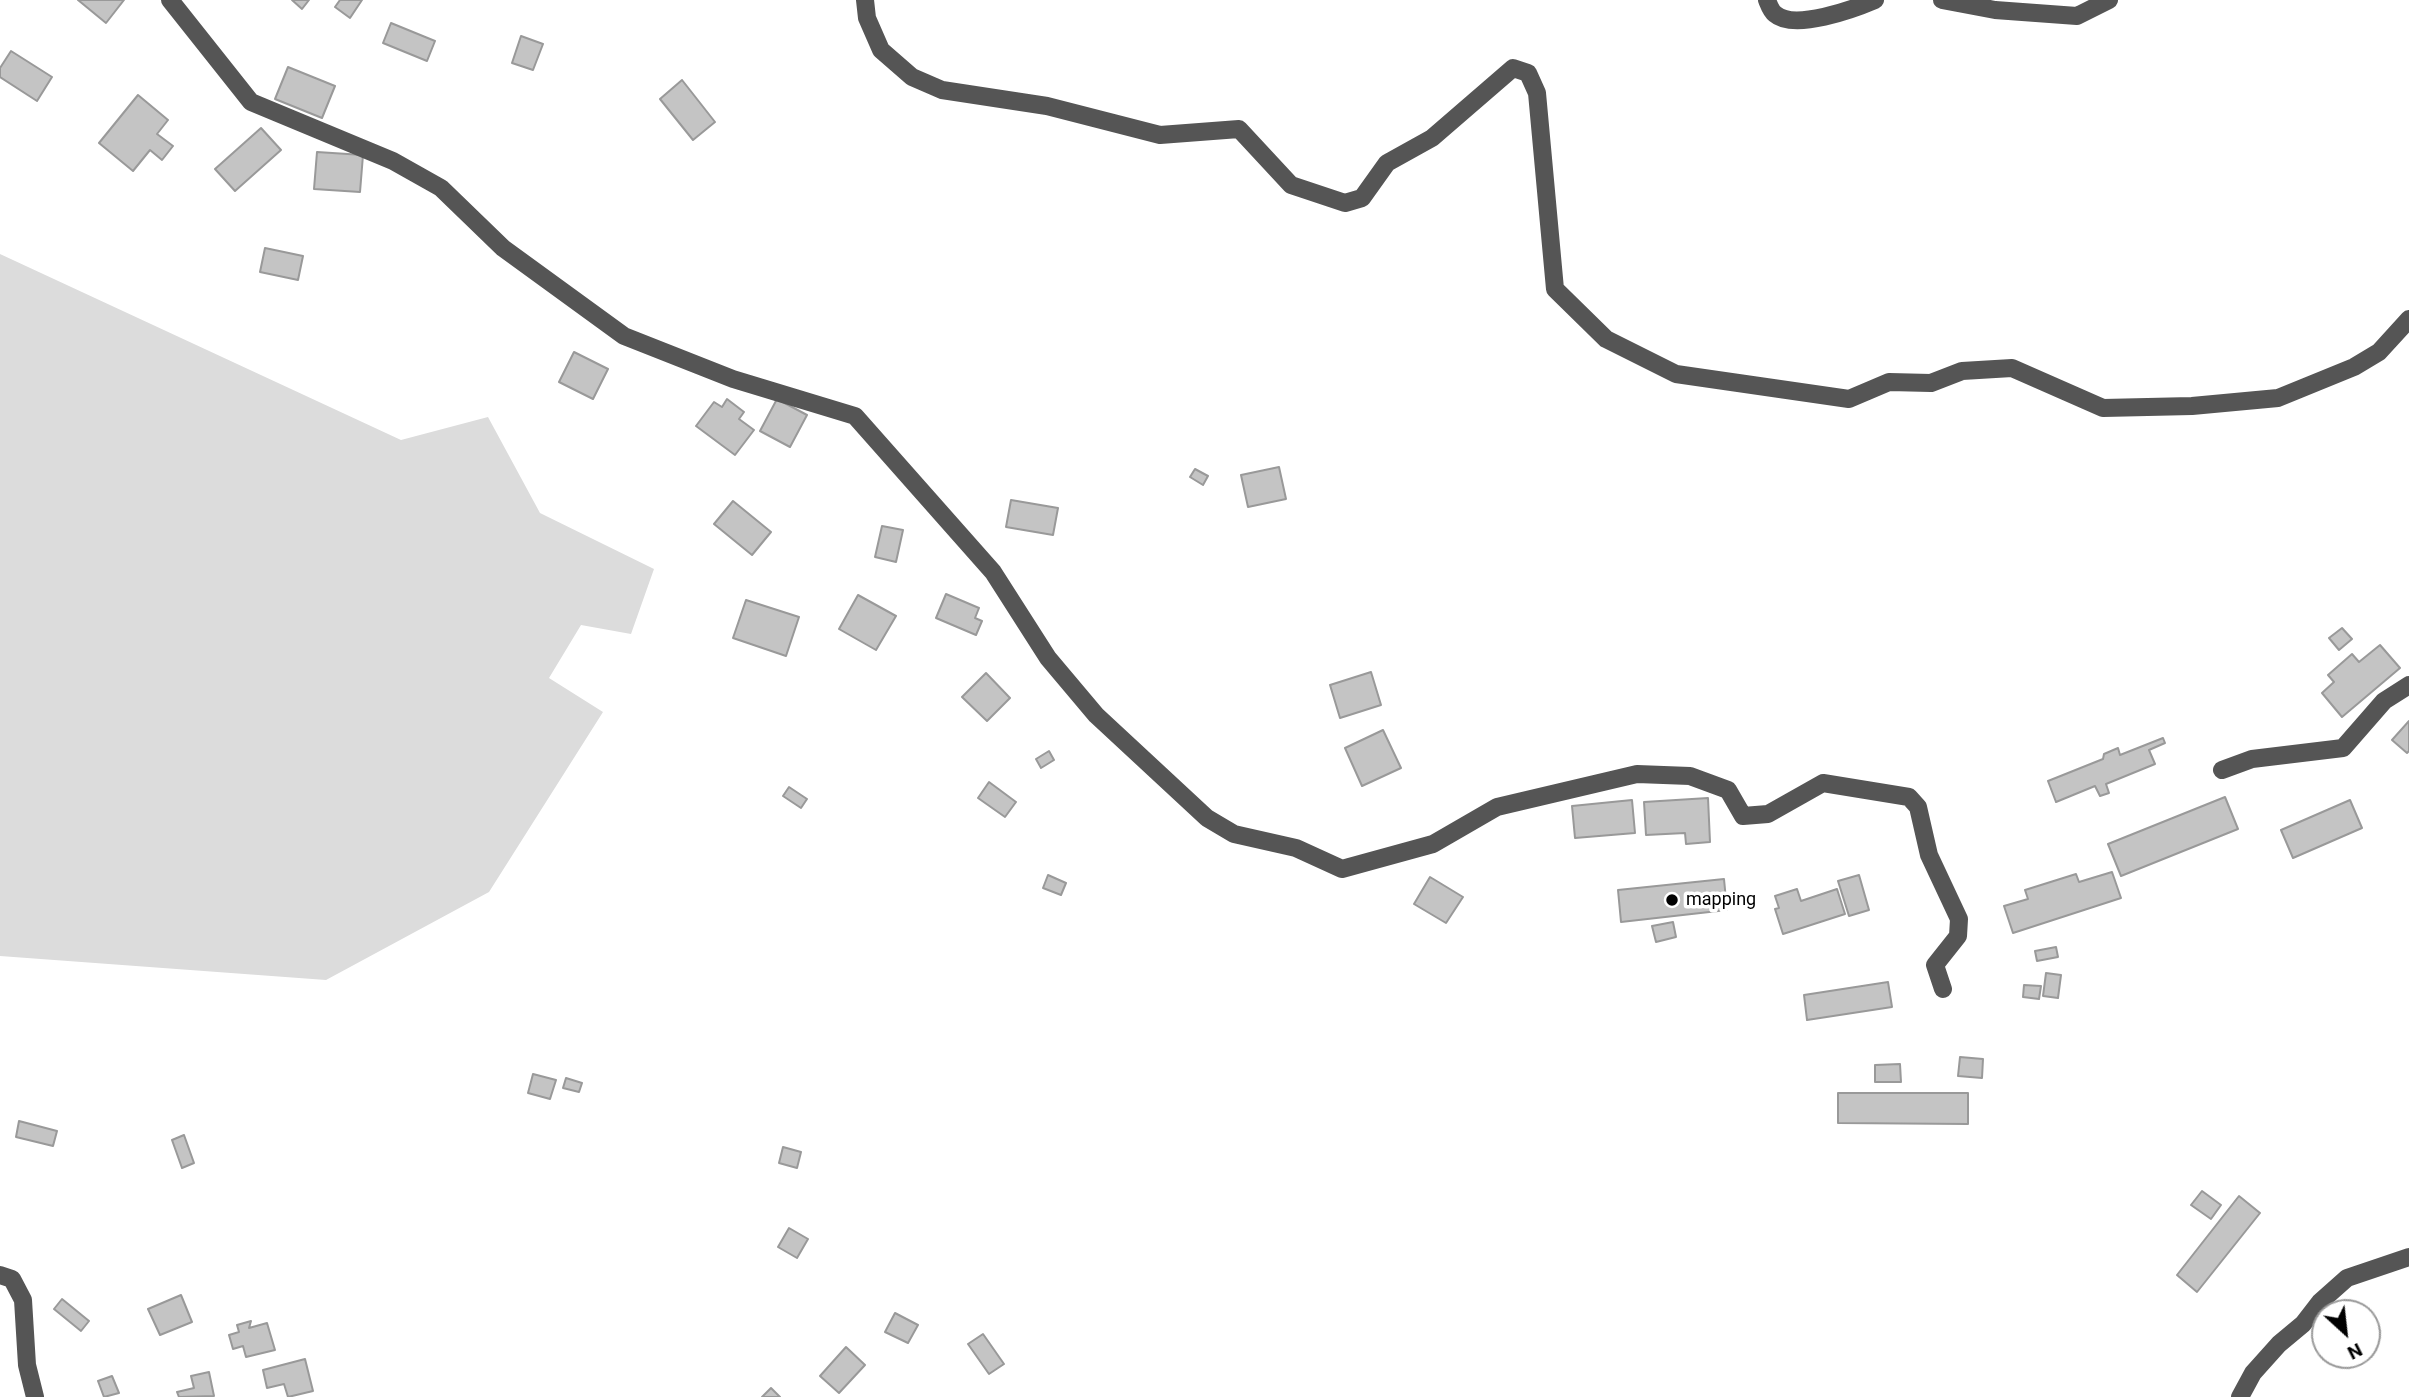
<!DOCTYPE html>
<style>
body{margin:0}
#map{position:relative;width:2409px;height:1397px;overflow:hidden;background:#fff;font-family:Roboto,sans-serif}
canvas{display:block}
.north{position:absolute;left:2311px;top:1299px;width:70px;height:70px;box-sizing:border-box;background:#fff;border:2px solid #999;border-radius:50%;rotate:153deg;font-size:19px;font-weight:700;line-height:28px;text-align:center;color:#000}
.north::after{content:'';display:block;margin:auto;width:24px;height:32px;background:#000;clip-path:polygon(50% 0,100% 100%,50% 72%,0 100%)}
</style>
<div id="map">
<canvas width="2409" height="1397"></canvas>
<div class="north">N</div>
</div>
<script>
const ctx = document.querySelector('canvas').getContext('2d');
ctx.lineJoin = 'round';
function paint(path, color) { ctx.fillStyle = color; ctx.fill(path, 'evenodd'); }
function stroke(path, color, width, dash) { ctx.strokeStyle = color; ctx.lineWidth = width; ctx.lineCap = dash ? 'butt' : 'round'; ctx.setLineDash(dash || []); ctx.stroke(path); }
function write(font, color, halo, rows, align = 'center') {
  ctx.font = font + ' Roboto,sans-serif'; ctx.lineWidth = 7; ctx.setLineDash([]); ctx.textBaseline = 'middle'; ctx.strokeStyle = halo; ctx.fillStyle = color; for (const [text, x, y, turn = 0] of rows) {
    ctx.save(); ctx.translate(x, y); ctx.rotate((+turn || 0) * Math.PI / 180); ctx.textAlign = isNaN(turn) ? turn : align; if (halo) ctx.strokeText(text, 0, 0); ctx.fillText(text, 0, 0); ctx.restore();
  }
}
paint(new Path2D(`
 M0,254L401,440L488,417L540,513L654,569L631,634L581,625L549,678L603,712L489,892L326,980L0,956Z`), '#dcdcdc');
const building = new Path2D(`
 M78,0H124L106,23Z
 M292,0H309L302,9Z
 M340,0H362L350,18L335,7Z
 M391,23L435,41L427,61L383,43Z
 M521,36L543,44L533,70L512,63Z
 M11,51L52,77L37,101L0,77V68Z
 M288,67L335,86L322,118L275,99Z
 M682,80L715,122L693,140L660,99Z
 M138,95L168,120L157,134L173,146L162,160L150,150L133,171L99,143Z
 M261,128L281,150L235,191L215,169Z
 M317,152L363,155L360,192L314,189Z
 M265,248L303,256L298,280L260,272Z
 M574,352L608,369L593,399L559,382Z
 M727,399L744,412L739,419L754,430L735,455L696,426L714,402L722,407Z
 M777,399L807,415L790,447L760,431Z
 M1279,467L1286,499L1248,507L1241,475Z
 M1195,469L1208,476L1203,485L1190,477Z
 M1011,500L1058,508L1053,535L1006,527Z
 M733,501L771,532L752,555L714,524Z
 M882,526L903,530L896,562L875,557Z
 M946,594L979,608L975,618L982,621L976,635L936,618Z
 M858,595L896,616L876,650L839,629Z
 M746,600L799,617L786,656L733,638Z
 M2342,628L2352,639L2339,650L2329,638Z
 M2380,645L2400,668L2342,717L2322,693L2334,682L2328,675L2352,654L2359,662Z
 M1371,672L1381,705L1340,718L1330,685Z
 M986,673L1010,698L987,721L962,697Z
 M2409,721V751L2407,753L2392,740Z
 M1383,730L1401,768L1362,786L1345,748Z
 M2163,738L2165,743L2149,750L2155,764L2106,784L2109,793L2100,796L2095,786L2056,802L2048,781L2103,759L2104,754L2118,748L2120,755Z
 M1049,751L1054,760L1041,768L1036,759Z
 M989,782L1016,802L1005,817L978,798Z
 M789,787L807,799L801,808L783,796Z
 M2225,797L2238,829L2121,876L2108,844Z
 M1708,798L1710,842L1686,844L1685,833L1646,835L1644,802Z
 M1632,800L1635,833L1575,838L1572,806Z
 M2350,800L2362,828L2293,858L2281,830Z
 M2112,872L2121,898L2013,933L2004,906L2028,899L2025,890L2076,874L2079,882Z
 M1048,875L1066,883L1061,895L1043,888Z
 M1859,875L1869,910L1849,916L1838,881Z
 M1430,877L1463,897L1446,923L1414,904Z
 M1724,879L1727,910L1621,922L1618,890Z
 M1797,889L1801,901L1837,889L1845,914L1783,934L1775,909L1779,908L1775,896Z
 M1673,922L1676,937L1656,942L1652,926Z
 M2056,947L2058,957L2037,961L2035,951Z
 M2046,973L2061,975L2058,998L2043,996Z
 M1888,982L1892,1007L1807,1020L1804,995Z
 M2024,985L2041,986L2039,999L2023,997Z
 M1960,1057L1983,1059L1982,1078L1958,1076Z
 M1900,1064L1901,1082H1875V1065Z
 M533,1074L556,1080L550,1099L528,1093Z
 M566,1078L582,1083L579,1092L563,1088Z
 M1838,1093H1968V1124L1838,1123Z
 M19,1121L57,1131L53,1146L16,1137Z
 M184,1135L194,1163L182,1168L172,1140Z
 M783,1147L801,1152L797,1168L779,1163Z
 M2202,1191L2221,1205L2211,1219L2191,1205Z
 M2239,1196L2260,1213L2197,1292L2177,1275Z
 M789,1228L808,1239L797,1258L778,1247Z
 M181,1295L192,1322L160,1335L148,1309Z
 M62,1299L89,1321L81,1331L54,1309Z
 M895,1313L918,1325L908,1343L885,1332Z
 M251,1321L249,1328L267,1323L275,1350L246,1357L243,1346L233,1349L229,1335L239,1332L237,1325Z
 M983,1334L1004,1364L989,1374L968,1344Z
 M846,1347L865,1365L839,1393L820,1376Z
 M305,1359L313,1391L288,1397L284,1384L267,1388L263,1370Z
 M209,1372L214,1396L179,1397L177,1392L194,1388L191,1376Z
 M112,1376L119,1393L104,1397L98,1381Z
 M771,1388L780,1397H762Z`);
paint(building, '#c4c4c4');
stroke(building, '#999', 2);
stroke(new Path2D(`
 M170,0L251,102L393,161L441,188L503,248L624,336L733,379L855,416L993,572L1048,658L1096,715L1207,818L1234,834L1296,848L1342,869L1433,844L1497,807L1637,774L1690,776L1728,790L1743,816L1768,814L1823,783L1909,797L1918,807L1929,855L1959,919L1958,936L1935,965L1943,989
 M865,0L867,18L881,50L912,77L942,90L1047,106L1160,135L1239,129L1291,185L1345,203L1362,198L1387,163L1432,138L1513,68L1528,73L1537,93L1555,289L1606,339L1676,374L1849,399L1889,382L1931,383L1962,371L2012,368L2103,408L2192,406L2278,398L2354,367L2379,352L2409,319
 M1767,0C1769,5 1771,11 1775,14C1794,31 1854,9 1875,0
 M1942,0L1995,10L2077,16L2109,0
 M2222,770L2252,759L2343,748L2384,701L2409,685
 M0,1275L12,1279L23,1300L27,1365L35,1397
 M2240,1397L2253,1373L2279,1344L2303,1324L2320,1302L2347,1278L2409,1257`), '#555', 18);
for (const [x, y, r, color] of [
 [1672,900,7,"#000"]
]) { const dot = new Path2D(); dot.arc(x, y, r, 0, 2 * Math.PI); ctx.fillStyle = color; ctx.fill(dot); stroke(dot, '#fff', 2.5); }
write('18px', '#000', '#fff', [
 ["mapping",1686,900]
], 'left');
</script>
